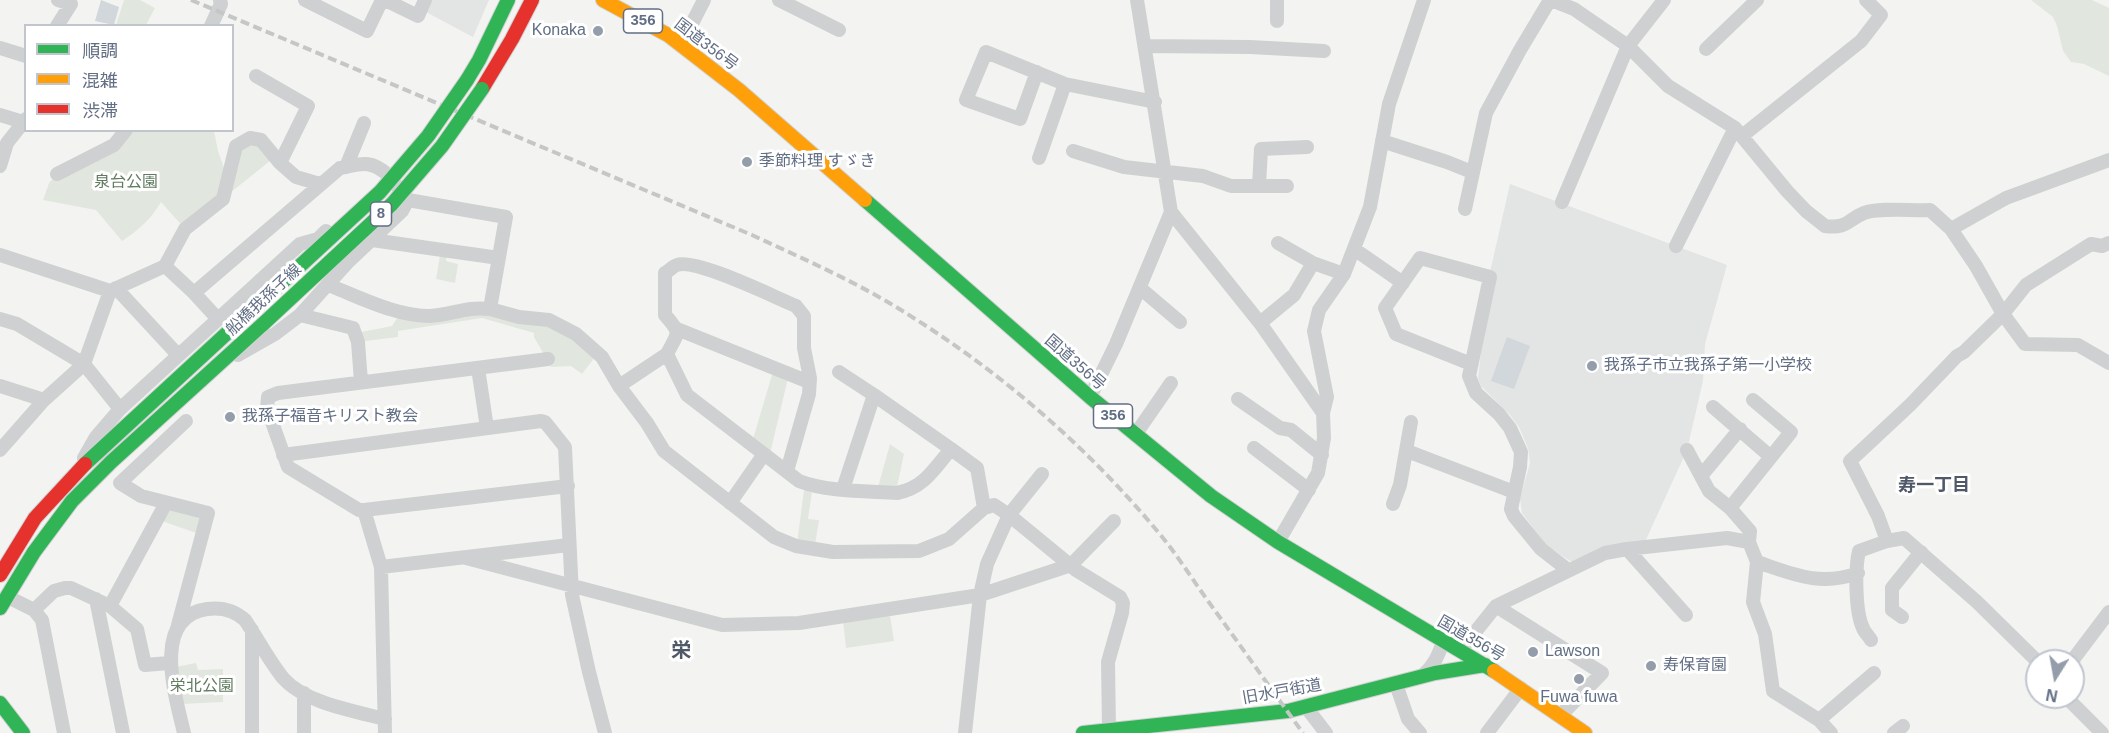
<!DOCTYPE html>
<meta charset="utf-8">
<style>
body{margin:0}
#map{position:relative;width:2109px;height:733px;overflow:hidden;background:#f3f4f1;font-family:Arial,"Noto Sans JP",sans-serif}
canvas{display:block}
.legend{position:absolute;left:24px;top:24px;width:210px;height:108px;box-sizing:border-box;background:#fff;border:2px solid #c0c5ce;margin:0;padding:8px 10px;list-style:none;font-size:18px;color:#616e84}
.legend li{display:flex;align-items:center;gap:12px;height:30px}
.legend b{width:30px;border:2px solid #c0c5ce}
.north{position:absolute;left:2025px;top:649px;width:60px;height:60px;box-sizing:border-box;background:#fff;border:2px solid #c0c5ce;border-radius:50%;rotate:191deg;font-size:16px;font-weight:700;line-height:24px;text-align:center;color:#616e84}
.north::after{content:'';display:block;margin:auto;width:21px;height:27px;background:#949daa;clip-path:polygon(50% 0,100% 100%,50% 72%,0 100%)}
</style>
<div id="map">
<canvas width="2109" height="733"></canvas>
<ul class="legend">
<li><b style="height:8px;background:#30b455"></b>順調</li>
<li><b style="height:8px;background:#ff9f0a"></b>混雑</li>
<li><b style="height:8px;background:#e5322d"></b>渋滞</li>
</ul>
<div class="north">N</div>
</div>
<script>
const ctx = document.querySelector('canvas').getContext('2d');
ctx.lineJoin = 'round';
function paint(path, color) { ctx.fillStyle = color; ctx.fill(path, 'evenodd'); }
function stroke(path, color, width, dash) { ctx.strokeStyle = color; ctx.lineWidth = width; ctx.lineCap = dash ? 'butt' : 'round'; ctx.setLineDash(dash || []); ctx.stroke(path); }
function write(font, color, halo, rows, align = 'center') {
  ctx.font = font + ' Arial,"Noto Sans JP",sans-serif'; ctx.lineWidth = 6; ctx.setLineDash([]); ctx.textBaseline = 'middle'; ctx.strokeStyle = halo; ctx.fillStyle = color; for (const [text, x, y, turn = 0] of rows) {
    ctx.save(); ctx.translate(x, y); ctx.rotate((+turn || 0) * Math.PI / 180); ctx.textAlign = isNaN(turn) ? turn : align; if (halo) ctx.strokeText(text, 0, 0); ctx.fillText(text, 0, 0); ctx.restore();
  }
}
paint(new Path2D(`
 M430,0H489L473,37L424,11Z
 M1510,184L1727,265L1705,344L1703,381L1687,450L1644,544L1573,563L1546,545L1522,513L1520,499L1530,463L1528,448L1519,427L1510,415L1481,386L1478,378L1490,272Z`), '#e3e4e4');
paint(new Path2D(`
 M124,0H140L155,8L146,25H116Z
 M2031,0H2092L2109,8V76L2084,64L2071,62L2063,51L2057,26L2053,17Z
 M126,131H214L218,151L228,179L236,146L250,138L275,157L185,229L161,202C151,219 139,230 122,241L96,210L43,200L49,183L57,174Z
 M441,250L448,251L446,261L458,264L455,283L436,279Z
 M475,307L549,320L598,353L582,374L571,366L551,367L534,337V333L482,318L398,331V337L358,342L356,333L392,326L401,312Z
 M774,368L789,374L769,458L753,439Z
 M890,444L904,454L897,487H878Z
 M805,483L813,485L808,519L819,520L815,545L797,543Z
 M175,508L200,515L199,534L162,521L167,512Z
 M890,615L894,641L846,648L843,621Z
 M196,663L198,670L223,669V702L183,704L175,667Z`), '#e1e7df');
paint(new Path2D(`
 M101,0L119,7L114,25L95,21Z
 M1507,337L1530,346L1514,389L1491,381Z`), '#d1d7db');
const fast = new Path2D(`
 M467,80L479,60L508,0
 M865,200L1090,397L1211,496L1278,542L1494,671
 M85,464L251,311
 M0,608L34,552L72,501L111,462L263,324
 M0,703L23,733
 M1083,733L1288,711L1435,673L1485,665`);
const slow = new Path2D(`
 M603,0L668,35L739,90L865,200
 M1494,671L1585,733`);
const jam = new Path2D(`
 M482,89L512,39L532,0
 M0,575L35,518L85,464`);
stroke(fast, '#cfd1d2', 16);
stroke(slow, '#cfd1d2', 16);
stroke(jam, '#cfd1d2', 16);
stroke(new Path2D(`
 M305,0L367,31L382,0
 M385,0L418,16L425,0
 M779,0L839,30
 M1277,0V21
 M1551,0L1574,9L1628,46L1668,86L1735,128L1787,191L1806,211L1825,226C1847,229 1847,220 1864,213C1880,207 1913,211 1930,210L1951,229
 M57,26L71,4L58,0
 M211,26L221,4L220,0
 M681,45L704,0
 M1145,46L1250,47L1324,51
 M0,48L26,56
 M1706,49L1757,0
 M1037,72L1020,119L966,100L986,52L1065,84L1155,102
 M256,76L308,106L280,163L296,177L320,184
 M0,115L23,122
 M1742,136L1861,41L1881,15L1866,0
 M1382,141L1447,162L1472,172
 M1073,151L1124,167L1203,176L1231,186H1287
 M1039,158L1065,84
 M2109,160L2006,198L1951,229L1976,266L2003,314L2025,344L2078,345L2109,363
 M0,166L7,143L26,119
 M346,167L364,123
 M57,174L114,145L126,130
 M1259,185L1261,149L1307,147
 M397,186L408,200L506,217L490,309L519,317L549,320L576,334L602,357L619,386L647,423L664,451L774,537L796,546L833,552L919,551L949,539L984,508L994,505L1009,515L1076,570L1120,597L1123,603L1122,613L1108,662L1109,730
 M1562,202L1628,46L1664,0
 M1465,209L1486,113L1520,50L1550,0
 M1171,212L1260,323L1323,413
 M372,240L499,258
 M1278,243L1313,263L1344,274
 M1676,246L1735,128
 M1354,249L1403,283
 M0,255L110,291
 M165,266L194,293L217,318
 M328,285C360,297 395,316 430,316C452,315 466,306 490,309
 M116,288L178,355
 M1140,288L1180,322
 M194,293L340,168C361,164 370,159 388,175
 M300,315L353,328L358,342L361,382
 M0,319L17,324L84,364L120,409L300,244L318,239L326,231
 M1260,323L1294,295L1313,263
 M677,329L804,380L810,378
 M667,354C678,332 682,334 665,315V273C669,271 673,266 677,265C696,258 774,297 796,306L804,316V348L810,378L809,394L787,471
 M238,355L275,334L300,315L347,263L402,211L408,200
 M1471,364L1396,334L1385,308L1420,258L1490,277L1469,376L1476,393L1499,414L1510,428L1521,452L1520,467L1511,509L1514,516L1541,549L1568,570
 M478,368L487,428
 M839,372L874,395
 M0,386L44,400
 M619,386L667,354L687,395L799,481C827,492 867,491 897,493C924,488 934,469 951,449L977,468L984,508
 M1090,397L1116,344L1171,212L1137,0
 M1238,399L1280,428L1291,430L1322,455
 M1713,407L1771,457
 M1135,435L1171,383
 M1254,448L1309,490
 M0,450L44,400L84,364L110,291L165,266L185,229L223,199L236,146L250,138L261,140L280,163
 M1687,450L1709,491L1730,508L1750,531L1749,542L1757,562L1753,602L1765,634L1773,691L1819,720L1831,733
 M1407,451L1514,492
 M283,455L541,421L545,422L565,447L572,595L589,672L605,733
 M84,458L96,437L120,409
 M1701,476L1740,429
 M843,489L874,395L951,449
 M730,503L764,454
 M1393,504L1400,485L1411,422
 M1730,508L1791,432L1753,400
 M364,510L568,486
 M1887,541L1878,516L1850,461L1910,405L1957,356L1964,352L2003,314L2026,285L2091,244L2102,246L2109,243
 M1278,542L1318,473L1324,438L1323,413L1327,397L1314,331L1319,310L1344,274L1370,207L1389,104L1424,0
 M1627,549L1686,615
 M466,558L722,625L799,623L980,595L1071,565L1114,521
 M1757,562C1793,574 1820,587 1858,573
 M381,567L569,545
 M6,596L34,610
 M96,599L123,733
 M110,606L166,503
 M1496,606L1602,673L1560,716
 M1902,617L1892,610V588L1921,552
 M178,625L208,513L141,496L120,483L186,421
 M252,630V733
 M1871,640C1869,636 1864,632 1863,628C1855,612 1855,568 1859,551L1887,541L1904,538L1977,602L2037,661
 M1460,651L1496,606L1605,553L1627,549L1727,538L1749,542
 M2072,661L2109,612
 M1422,676C1434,666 1438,656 1443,642
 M1396,684L1408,719L1420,733
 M2066,697L2102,733
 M1306,707L1326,733
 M1819,720L1874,673
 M64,733L42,620L34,610L54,591L65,588H71L110,606L137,629L145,665L169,663
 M184,733C176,698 150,617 207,609C221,607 234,610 245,620C258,639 269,661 283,678C305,703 354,711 385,719
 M304,733V693
 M385,733L381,567L364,510H359L288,467L267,408L268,397L278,393L548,359
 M965,733L980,595L987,564L1009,515L1042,474
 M1487,733L1521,688
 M1894,733L1903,726`), '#cfd0d1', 14);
stroke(fast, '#30b455', 14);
stroke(slow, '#ff9f0a', 14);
stroke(jam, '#e5322d', 14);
stroke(new Path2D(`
 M191,0L752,235C797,256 843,276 886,301C991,363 1086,444 1163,538C1179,558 1193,580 1208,601C1240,645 1271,689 1303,733`), '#c5c6c6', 4, [9, 4.5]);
const fastBridge = new Path2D(`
 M251,311L380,192L428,136L467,80
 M263,324L392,204L442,146L482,89`);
stroke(fastBridge, '#cfd1d2', 16, []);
stroke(fastBridge, '#30b455', 14);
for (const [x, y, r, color] of [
 [598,31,6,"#949daa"],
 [747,162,6,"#949daa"],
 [1592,366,6,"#949daa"],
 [230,417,6,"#949daa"],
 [1533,652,6,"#949daa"],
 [1651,666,6,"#949daa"],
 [1579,679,6,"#949daa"]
]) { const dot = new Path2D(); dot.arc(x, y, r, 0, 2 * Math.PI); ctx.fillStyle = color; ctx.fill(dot); stroke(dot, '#fff', 2); }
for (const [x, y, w] of [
 [643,21,39],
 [381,214,21],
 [1113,416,39]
]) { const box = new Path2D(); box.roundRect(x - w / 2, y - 12, w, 24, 4.5); ctx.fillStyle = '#fff'; ctx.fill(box); stroke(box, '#616e84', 1.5); }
write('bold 15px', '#616e84', null, [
 ["356",643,21],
 ["8",381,214],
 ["356",1113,416]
]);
write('16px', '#616e84', '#fff', [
 ["Konaka",586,31,"right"],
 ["季節料理 すゞき",759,162],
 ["我孫子市立我孫子第一小学校",1604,366],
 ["我孫子福音キリスト教会",242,417],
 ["Lawson",1545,652],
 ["寿保育園",1663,666],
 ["Fuwa fuwa",1579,698,"center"]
], 'left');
write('16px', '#616e84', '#fff', [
 ["国道356号",706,45,37],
 ["船橋我孫子線",264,300,-43],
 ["国道356号",1075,363,41],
 ["国道356号",1471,639,30],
 ["旧水戸街道",1282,692,-10]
]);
write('16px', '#617b61', '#fff', [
 ["泉台公園",126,183],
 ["栄北公園",202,687]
]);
write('bold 18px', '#505968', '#fff', [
 ["寿一丁目",1934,486]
]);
write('bold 20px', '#505968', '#fff', [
 ["栄",681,651]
]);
</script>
